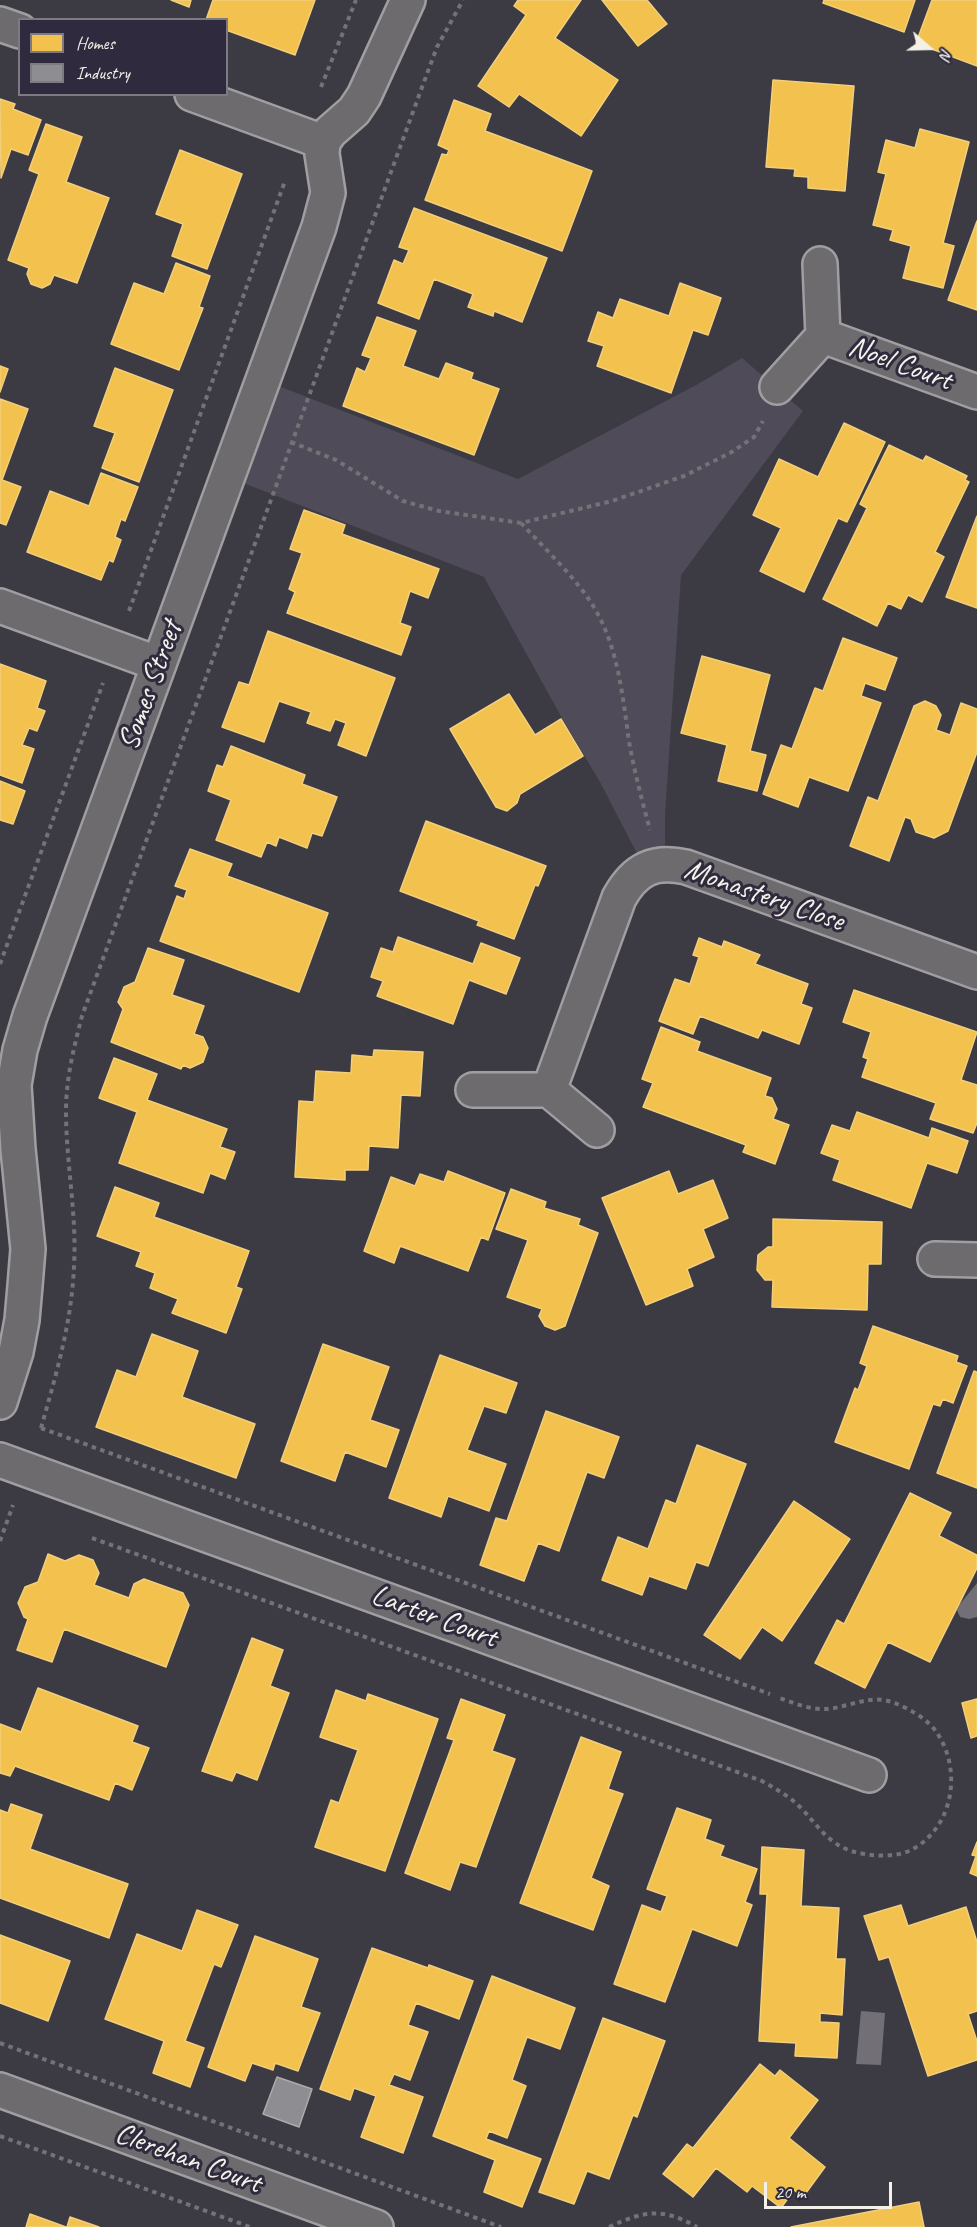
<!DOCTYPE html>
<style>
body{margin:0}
#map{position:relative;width:977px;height:2227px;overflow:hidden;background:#3c3a43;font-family:Caveat,sans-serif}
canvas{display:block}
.legend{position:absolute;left:18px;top:18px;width:210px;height:78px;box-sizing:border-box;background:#2f2a3d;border:2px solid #7e7a81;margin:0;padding:8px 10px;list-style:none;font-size:18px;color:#f4f1e8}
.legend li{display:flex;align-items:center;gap:12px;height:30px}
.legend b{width:30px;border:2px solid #7e7a81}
.north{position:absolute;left:899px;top:18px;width:60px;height:60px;-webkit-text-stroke:4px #2f2a3d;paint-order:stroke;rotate:110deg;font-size:16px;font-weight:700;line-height:24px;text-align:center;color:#f4f1e8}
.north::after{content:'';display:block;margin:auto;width:21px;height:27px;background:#f4f1e8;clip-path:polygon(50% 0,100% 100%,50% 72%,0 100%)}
.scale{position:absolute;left:764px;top:2182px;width:128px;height:27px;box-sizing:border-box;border:3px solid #f4f1e8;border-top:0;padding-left:8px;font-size:18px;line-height:21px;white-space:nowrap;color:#f4f1e8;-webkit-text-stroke:4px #2f2a3d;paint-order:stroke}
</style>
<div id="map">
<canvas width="977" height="2227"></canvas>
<ul class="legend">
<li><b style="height:16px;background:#f2c14e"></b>Homes</li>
<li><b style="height:16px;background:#8d8d92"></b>Industry</li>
</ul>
<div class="north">N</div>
<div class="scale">20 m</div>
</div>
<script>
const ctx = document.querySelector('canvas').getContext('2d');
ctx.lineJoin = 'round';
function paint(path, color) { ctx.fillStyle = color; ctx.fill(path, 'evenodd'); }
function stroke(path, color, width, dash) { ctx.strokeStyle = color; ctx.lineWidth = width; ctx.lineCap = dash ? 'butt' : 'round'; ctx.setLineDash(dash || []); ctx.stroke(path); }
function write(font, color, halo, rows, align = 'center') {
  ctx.font = font + ' Caveat,sans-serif'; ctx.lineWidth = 6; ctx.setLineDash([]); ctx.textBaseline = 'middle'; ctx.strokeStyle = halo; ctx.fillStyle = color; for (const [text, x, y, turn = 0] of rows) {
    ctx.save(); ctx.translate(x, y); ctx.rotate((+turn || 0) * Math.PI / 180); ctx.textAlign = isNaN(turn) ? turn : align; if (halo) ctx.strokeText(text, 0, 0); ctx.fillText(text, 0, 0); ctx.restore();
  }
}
paint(new Path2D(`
 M742,358L803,411L681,575L665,815V865L645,869L600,782L563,720L484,577L228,477L263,380L518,479L698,384Z`), '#504b59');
paint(new Path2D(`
 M977,1583V1617L969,1619L960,1617L957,1610L960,1604Z
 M861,2011L885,2013L881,2065L856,2064Z`), '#736f76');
const homes = new Path2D(`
 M171,0H191L189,7Z
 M213,0H315L295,55L226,30V20H206Z
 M518,0H581L555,38L618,80L581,136L519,94L509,107L478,86L526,15L514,6Z
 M602,0H647L667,24L638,46Z
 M824,0H915L904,32L823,3Z
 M932,0H977V66L916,43Z
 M773,80L854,86L845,191L808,188V177L794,176L795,169L766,167Z
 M0,99L15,104L13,109L41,120L28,155L11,149L1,178Z
 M454,100L491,114L485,131L592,171L562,251L425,200L442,154L447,155L449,150L438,145Z
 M46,124L82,137L66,182L109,198L77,283L54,275L50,284L42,288L31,284L27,274L29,268L8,260L39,174L29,170Z
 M920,129L969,142L943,243L954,246L943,288L903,278L911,246L890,240L893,230L873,225L886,174L878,172L886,140L915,148Z
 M180,150L242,174L207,269L172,256L183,224L156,214Z
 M414,208L547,258L522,322L494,311L493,316L468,307L473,294L434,279L419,319L378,303L394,260L403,264L409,250L399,247Z
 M977,221V310L948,300Z
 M176,263L210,276L199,307L203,308L179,370L111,344L134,283L164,294Z
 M680,283L721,298L708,335L693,330L671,393L597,366L604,346L588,341L598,312L613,318L620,299L669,316Z
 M377,317L416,331L403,366L439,379L446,363L473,373L471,379L499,389L474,455L343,406L357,368L365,372L371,358L362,355Z
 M0,366L8,369L0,392Z
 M115,368L173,390L139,482L102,468L115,433L94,426Z
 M0,399L28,409L2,480L21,487L6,525L0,523Z
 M844,423L885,442L847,522L838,518L804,592L760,571L781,528L753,515L779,459L818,477Z
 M889,445L923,461L926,456L967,476L965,480L969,482L935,552L944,557L922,602L908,595L901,609L888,603L877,626L823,599L867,508L860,504Z
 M101,473L138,487L125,521L121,519L115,537L121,540L113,562L109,560L101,580L27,552L50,491L89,506Z
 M304,510L345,525L342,534L439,569L428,598L410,591L400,623L411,627L401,655L287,613L295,592L289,589L302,553L290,549Z
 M977,516V608L946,597Z
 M268,631L395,678L366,756L338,745L346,723L335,719L330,731L307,723L311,712L279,701L264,742L222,727L239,682L249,685Z
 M843,638L897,658L885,690L865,683L861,696L881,703L848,791L809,777L798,807L763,794L781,745L792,749L815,688L823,691Z
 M702,656L770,675L750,751L766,755L757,791L718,781L727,745L681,733Z
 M0,664L46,681L37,708L45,711L37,731L29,728L22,745L34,749L22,783L0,775Z
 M509,694L535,735L561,719L583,756L520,794L517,803L507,811L496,807L450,729Z
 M925,701L936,706L941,715L936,730L950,735L961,703L977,709V752L948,831L934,838L916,832L911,819L905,817L889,861L850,846L868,797L878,801L914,706Z
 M231,746L305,775L302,784L337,797L322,836L312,833L307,848L279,837L276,846L267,842L261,857L216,840L231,800L208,791L217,765L223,767Z
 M0,781L25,791L13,824L0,820Z
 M426,821L546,866L538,886L535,885L514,939L477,925L479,921L400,891Z
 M190,849L232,864L227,876L328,913L299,992L160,941L177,896L184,899L187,890L175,886Z
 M398,937L473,964L481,943L520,958L506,994L469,980L453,1024L377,996L383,981L371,977L381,948L393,952Z
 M699,938L722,947L724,941L760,955L755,964L808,984L801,1004L812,1008L799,1044L762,1030L758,1038L700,1016L693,1034L659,1021L675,979L690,984L699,957L693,955Z
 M148,948L184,960L172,995L204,1006L194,1034L203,1037L208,1048L203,1062L190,1068L183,1065L181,1069L111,1042L123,1009L118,1002L124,987L135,982Z
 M854,990L977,1032L961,1080L977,1085V1123L973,1133L930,1119L936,1103L862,1077L868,1059L863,1057L871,1032L843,1022Z
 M661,1027L700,1042L697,1051L771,1078L765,1096L772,1098L777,1109L773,1119L789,1125L775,1164L743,1152L746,1145L643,1107L653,1083L642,1079Z
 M374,1050L423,1052L420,1096L401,1095L398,1148L369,1146L368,1170H345V1180L295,1177L299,1101L314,1102L316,1071L351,1073L352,1055L373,1057Z
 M114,1058L157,1074L147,1100L227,1129L220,1147L235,1152L225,1179L210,1173L203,1193L119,1163L137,1112L99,1098Z
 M857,1112L929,1138L932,1128L968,1141L957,1173L927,1163L911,1208L833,1180L840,1160L821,1153L832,1125L850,1131Z
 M448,1171L505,1193L488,1240L481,1237L468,1271L400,1246L394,1263L364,1251L391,1177L415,1186L420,1174L444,1182Z
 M669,1171L678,1194L713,1180L728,1218L703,1229L714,1257L687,1269L693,1286L646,1305L602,1198Z
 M115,1187L159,1203L154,1217L249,1251L236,1287L242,1289L226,1333L172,1313L178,1299L150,1288L155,1273L136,1266L141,1252L97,1236Z
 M511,1189L546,1202L544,1208L580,1219L578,1225L598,1233L565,1326L555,1330L545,1326L539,1316L542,1309L507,1297L528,1240L496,1229Z
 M773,1219L882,1222L881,1264H868L867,1310L772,1307L773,1280H765L757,1270L758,1255L768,1247H773Z
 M873,1326L958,1356L956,1362L967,1366L953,1403L943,1399L940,1406L933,1404L909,1469L835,1442L855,1388L858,1390L867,1366L860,1363Z
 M152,1334L198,1351L182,1397L255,1424L236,1478L96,1427L117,1370L136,1377Z
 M323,1344L389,1367L370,1420L399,1430L386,1467L345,1452L335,1481L281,1461Z
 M440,1355L517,1383L506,1413L484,1406L467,1450L506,1464L489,1511L448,1496L441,1517L389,1498Z
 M974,1371L977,1372V1488L937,1473Z
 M546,1411L619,1437L604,1478L587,1472L559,1551L538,1543L524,1581L480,1565L496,1518L507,1521Z
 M697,1445L746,1464L708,1566L696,1562L686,1589L649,1576L642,1595L602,1580L618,1537L648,1549L666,1500L676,1504Z
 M910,1493L951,1513L939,1536L977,1555V1568L930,1662L888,1642L865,1688L815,1663L837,1620L844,1624Z
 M794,1501L850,1539L782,1641L762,1627L740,1659L704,1635Z
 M48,1554L65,1561L79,1555L93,1560L99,1573L94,1585L129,1598L134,1584L144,1579L183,1593L189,1605L166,1667L64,1629L52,1662L17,1650L28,1619L24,1617L18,1603L25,1587L38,1582Z
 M252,1638L283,1650L270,1686L289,1693L257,1780L236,1772L232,1781L202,1771Z
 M38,1688L138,1726L132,1742L149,1748L132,1790L115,1783L109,1800L15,1766L10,1776L0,1773V1724L21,1732Z
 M336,1690L366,1701L368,1694L438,1719L385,1871L315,1847L331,1800L339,1803L358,1750L320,1737Z
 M461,1699L505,1715L492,1751L515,1759L476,1867L460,1862L450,1890L405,1873L454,1740L447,1738Z
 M977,1699V1736L971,1738L962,1703Z
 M581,1737L621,1752L608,1789L623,1794L591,1878L609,1886L593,1930L520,1903Z
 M11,1804L42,1815L30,1849L128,1884L109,1938L0,1898V1810L8,1813Z
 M677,1808L711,1820L705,1839L724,1846L720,1856L757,1869L745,1902L752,1905L737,1946L692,1929L665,2002L614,1984L642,1905L661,1912L667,1896L647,1889Z
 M977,1842V1876L970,1873L976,1856L972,1855Z
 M762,1847L804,1850L801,1906L839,1908L836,1959H845L842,2015L820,2013V2022L839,2023L837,2058L795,2056L796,2043L759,2041L767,1894H760Z
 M901,1905L908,1926L966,1907L977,1942V2011L968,2014L977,2041V2060L928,2076L889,1957L879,1960L864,1916Z
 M197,1910L238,1925L221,1967L214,1964L185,2041L204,2048L190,2087L153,2073L164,2041L105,2019L137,1934L182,1951Z
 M0,1935L70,1961L48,2021L0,2003Z
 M255,1936L318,1959L301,2007L320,2013L298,2071L275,2063L273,2070L252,2063L245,2081L208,2067Z
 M372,1948L428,1968L429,1965L473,1981L459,2019L416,2003L408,2025L428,2032L410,2080L394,2074L389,2085L423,2097L403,2153L361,2137L376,2096L354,2088L350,2100L320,2089Z
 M492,1976L575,2008L560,2049L527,2037L512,2080L526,2086L507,2138L489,2131L486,2139L541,2159L522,2207L484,2192L495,2160L433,2136Z
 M603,2018L665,2041L637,2117L633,2115L609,2179L587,2171L574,2204L539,2192Z
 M760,2064L775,2076L780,2070L818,2100L789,2138L825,2167L803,2197L794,2190L781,2208L752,2186L747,2192L716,2168L693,2197L663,2174L687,2144L693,2148Z
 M919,2202L924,2227H791Z
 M30,2214L66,2227H26Z
 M70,2217L99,2227H67Z`);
paint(homes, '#f2c14e');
stroke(homes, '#f3cf7c', 1.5);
const industry = new Path2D(`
 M277,2077L312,2089L299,2127L263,2114Z`);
paint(industry, '#8d8d92');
stroke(industry, '#acabac', 1.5);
const minor = new Path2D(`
 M0,24L20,31
 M192,94L323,142
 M823,336L977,392
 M777,387L823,336L820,264
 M0,606L159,664
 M473,1090H549L597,1130
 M549,1090L619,898C635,869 654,860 686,867L977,972
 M935,1259L977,1260
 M0,1402L16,1352L22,1320L25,1286L28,1249L18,1149L14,1085L20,1050L30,1016L319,227L328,193L322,154L323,142L330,132L354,111L364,96L408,0
 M0,1460L869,1775
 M0,2090L376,2227`);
stroke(minor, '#9f9ea0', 38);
stroke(new Path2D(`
 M321,87L356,0
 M291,442L336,460L403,501L439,511L521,523L612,501L684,476L730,453L754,437L763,421
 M521,523C544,548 571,573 590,601C618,643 622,693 629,741C634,771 642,800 650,830
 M129,611L285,181
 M0,964L103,683
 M41,1428L770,1694
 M41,1428C56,1375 72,1321 74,1266C77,1214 66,1163 66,1111C66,1078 74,1047 82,1016L421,90L437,47L463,0
 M92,1538L762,1781C776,1789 789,1796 800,1807C817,1824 826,1842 851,1851C868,1856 893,1858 909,1851C953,1830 963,1771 937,1733C930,1721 910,1709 897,1704C871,1692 850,1708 825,1709C810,1710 791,1702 777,1697
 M0,1541L13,1505
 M0,2043L501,2227
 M0,2136L250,2227
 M609,2227C644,2211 662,2207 697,2227`), '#747276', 4, [4.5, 4.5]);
stroke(minor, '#6e6b6e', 33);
write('30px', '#f4f1e8', '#2f2a3d', [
 ["Noel Court",900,364,20],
 ["Somes Street",151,686,-70],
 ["Monastery Close",764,896,19],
 ["Larter Court",434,1617,20],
 ["Clerehan Court",188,2159,20]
]);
</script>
